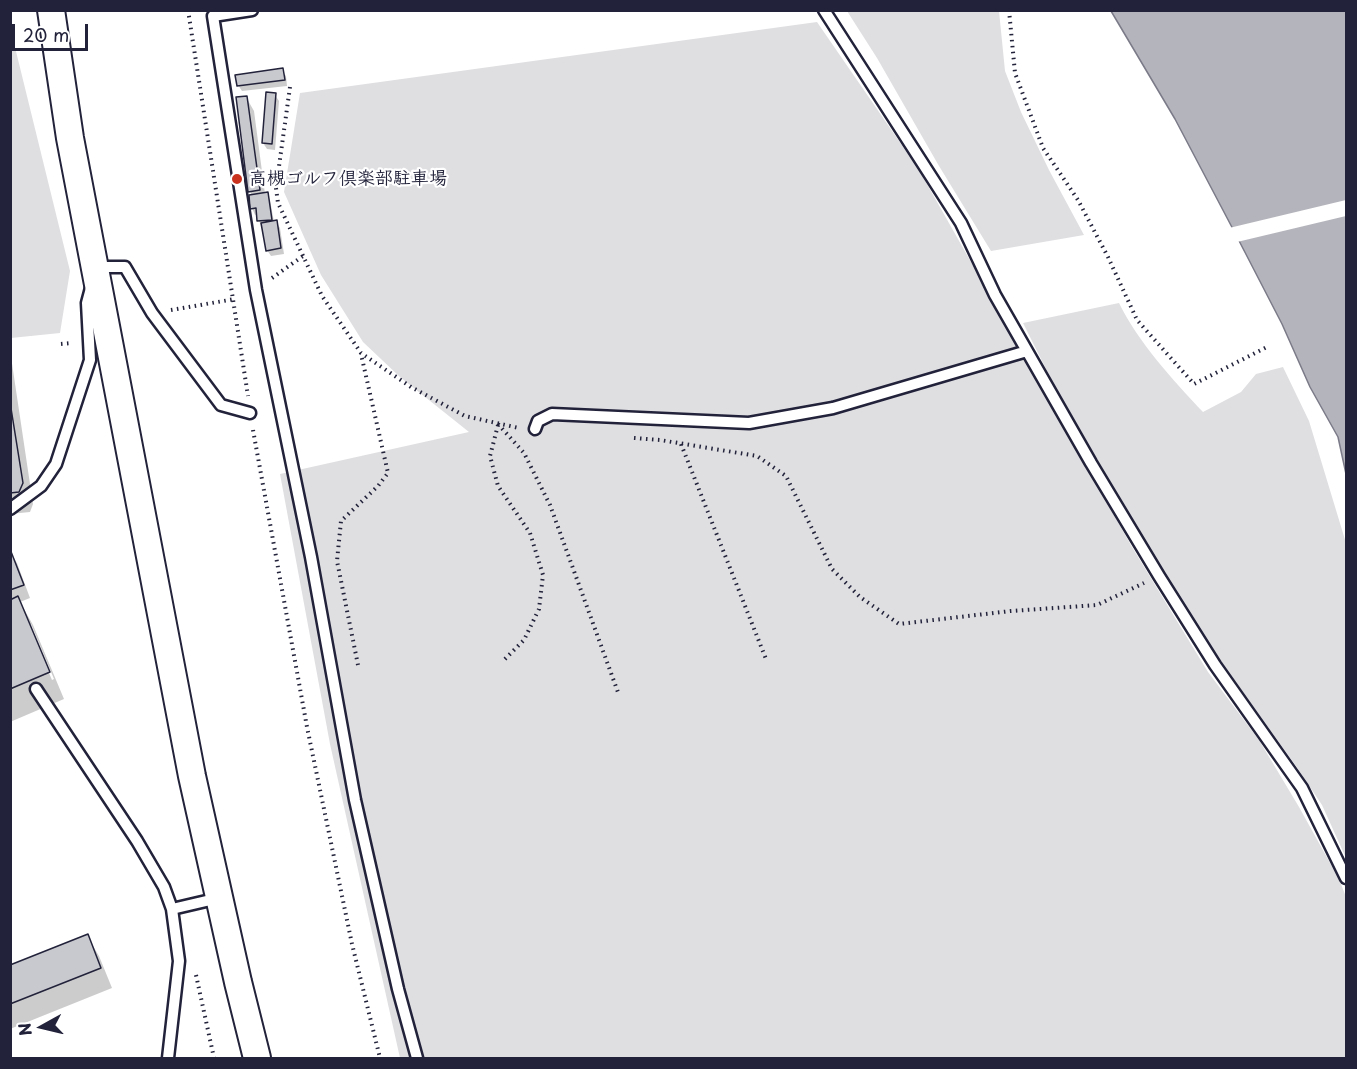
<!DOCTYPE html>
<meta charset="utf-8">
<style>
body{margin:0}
#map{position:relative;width:1357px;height:1069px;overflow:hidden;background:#fff;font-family:"Playpen Sans",sans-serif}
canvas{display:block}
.frame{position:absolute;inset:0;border:12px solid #22223b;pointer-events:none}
.north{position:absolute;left:12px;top:997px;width:60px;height:60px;-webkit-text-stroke:4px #fff;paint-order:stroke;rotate:262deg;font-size:16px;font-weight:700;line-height:24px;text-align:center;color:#22223b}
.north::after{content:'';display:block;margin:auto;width:21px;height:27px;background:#22223b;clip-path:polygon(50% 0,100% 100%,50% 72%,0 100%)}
.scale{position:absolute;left:12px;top:24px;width:76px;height:27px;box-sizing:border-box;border:3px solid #22223b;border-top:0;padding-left:8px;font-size:18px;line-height:21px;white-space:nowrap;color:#22223b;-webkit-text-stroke:4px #fff;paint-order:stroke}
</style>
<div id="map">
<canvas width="1357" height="1069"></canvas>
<div class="frame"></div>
<div class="north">N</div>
<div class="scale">20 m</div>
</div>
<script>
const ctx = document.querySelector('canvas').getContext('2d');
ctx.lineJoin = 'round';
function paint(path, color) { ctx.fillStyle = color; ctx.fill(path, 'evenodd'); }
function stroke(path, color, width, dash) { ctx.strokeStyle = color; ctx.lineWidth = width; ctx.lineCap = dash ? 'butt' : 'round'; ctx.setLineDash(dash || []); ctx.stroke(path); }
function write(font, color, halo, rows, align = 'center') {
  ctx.font = font + ' "Playpen Sans","Klee One",sans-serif'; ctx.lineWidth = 4.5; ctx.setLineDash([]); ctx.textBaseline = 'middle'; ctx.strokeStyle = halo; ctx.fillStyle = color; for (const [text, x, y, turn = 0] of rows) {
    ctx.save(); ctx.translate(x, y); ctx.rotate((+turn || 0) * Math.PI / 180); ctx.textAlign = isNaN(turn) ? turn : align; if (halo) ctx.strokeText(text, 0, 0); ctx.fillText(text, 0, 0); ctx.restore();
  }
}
paint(new Path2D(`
 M847,11H999L1005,71L1021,112L1049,170L1084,235L991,251L939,166L877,58Z
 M817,22L919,170L1132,547L1208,672L1259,740L1299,807L1339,879L1346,897V1058H400L330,744L280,474L469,432L400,377L363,342L321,275L284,192L300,93Z
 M10,27L70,271L60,333L11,338Z
 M1119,303C1138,342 1173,380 1203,412L1241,392L1256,374L1283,367L1309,421L1346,543V858L1322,805L1296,766L1224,666L1162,572L1052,381L1023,323Z`), '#dfdfe2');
const water = new Path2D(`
 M1111,11H1346V474L1338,437L1310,387L1282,324L1235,233L1175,119Z`);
paint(water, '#b4b4bc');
stroke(water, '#7a7a88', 1.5);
paint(new Path2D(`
 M1346,200V216L1237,242L1229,228Z`), '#fff');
paint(new Path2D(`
 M282,70L286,76L287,86L242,91L238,85Z
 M275,95L279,101L275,150L267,149L263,143Z
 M246,97L254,111L265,194H267L270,200L274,222H276L280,228L284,254L271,256L267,250L262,227L259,221L258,214L255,215L252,208V196L250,191Z
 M10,350L33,504L30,512L10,514Z
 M10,552L17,563L30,598L20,602L33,625L64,699L10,722ZM28,624H31L54,679L52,680Z
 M87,936L99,956L112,988L10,1029V967Z`), '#0003');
const building = new Path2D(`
 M283,68L285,80L237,86L235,75Z
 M266,92L276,93L272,144L262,143Z
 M247,96L260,190L248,192L236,97Z
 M268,192L272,220L257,221L256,208L250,209L249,195Z
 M277,220L281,248L266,251L261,223Z
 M10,402L23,483L19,492L10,493Z
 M10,549L24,585L10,590Z
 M18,596L50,672L10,689V600Z
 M88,934L101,968L10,1004V965Z`);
paint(building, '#c8c8cf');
stroke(building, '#22223b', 1.5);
const service = new Path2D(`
 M252,10L213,16L256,290L311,557L355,800L398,989L417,1058
 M824,10L961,223L995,295L1091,463L1159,576L1215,665L1302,788L1346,878
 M96,267H125L152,313L221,405L250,413
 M535,429L538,421L552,414L749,423L833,408L1027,351
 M10,509L41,486L56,464L90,360L87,303L91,288
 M36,689L137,841L164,887L172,909L179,961L168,1058
 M172,909L219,898`);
const tertiary = new Path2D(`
 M51,10L70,138L192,776L238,982L257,1058`);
stroke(service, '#22223b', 15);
stroke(tertiary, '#22223b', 30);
stroke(new Path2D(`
 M188,10L248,396
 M1009,10L1015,73L1043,148L1078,200L1108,257L1137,320L1194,384L1267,347
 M290,87L276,188L278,203L322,296L361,353L411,387L465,416L519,428
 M272,278L303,256
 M171,310L235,299
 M61,344L72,343
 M498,424L524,453L550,505L619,695
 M498,425L490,456L498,486L530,533L543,575L539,609L524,640L502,662
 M253,430L307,727L352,944L380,1058
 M634,438L660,440L757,456L786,476L832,569L860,597L899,624L1011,611L1097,605L1144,583
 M681,444L766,659
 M358,665L337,561L341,521L378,486L388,473L361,354
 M196,975L214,1058`), '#22223b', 4, [1.5, 4.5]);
stroke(service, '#fff', 10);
stroke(tertiary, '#fff', 26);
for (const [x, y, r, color] of [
 [237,179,6,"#c8321e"]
]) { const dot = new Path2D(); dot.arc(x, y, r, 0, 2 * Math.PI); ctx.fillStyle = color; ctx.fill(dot); stroke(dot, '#fff', 2); }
write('bold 18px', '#22223b', '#fff', [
 ["高槻ゴルフ倶楽部駐車場",249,179]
], 'left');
</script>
